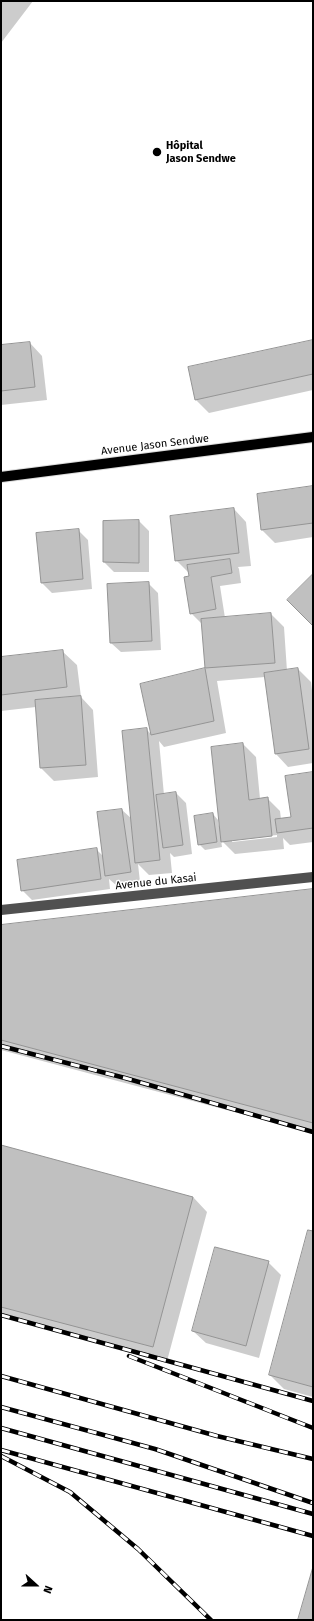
<!DOCTYPE html>
<meta charset="utf-8">
<style>
body{margin:0}
#map{position:relative;width:314px;height:1621px;overflow:hidden;background:#fff;font-family:"Fira Sans",sans-serif}
canvas{display:block}
.frame{position:absolute;inset:0;border:2px solid #000;pointer-events:none}
.north{position:absolute;left:16px;top:1565px;width:40px;height:40px;-webkit-text-stroke:3px #fff;paint-order:stroke;rotate:111deg;font-size:11px;font-weight:700;line-height:16px;text-align:center;color:#000}
.north::after{content:'';display:block;margin:auto;width:14px;height:18px;background:#000;clip-path:polygon(50% 0,100% 100%,50% 72%,0 100%)}
</style>
<div id="map">
<canvas width="314" height="1621"></canvas>
<div class="frame"></div>
<div class="north">N</div>
</div>
<script>
const ctx = document.querySelector('canvas').getContext('2d');
ctx.lineJoin = 'round';
function paint(path, color) { ctx.fillStyle = color; ctx.fill(path, 'evenodd'); }
function stroke(path, color, width, dash) { ctx.strokeStyle = color; ctx.lineWidth = width; ctx.lineCap = dash ? 'butt' : 'round'; ctx.setLineDash(dash || []); ctx.stroke(path); }
function write(font, color, halo, rows, align = 'center') {
  ctx.font = font + ' "Fira Sans",sans-serif'; ctx.lineWidth = 3; ctx.setLineDash([]); ctx.textBaseline = 'middle'; ctx.strokeStyle = halo; ctx.fillStyle = color; for (const [text, x, y, turn = 0] of rows) {
    ctx.save(); ctx.translate(x, y); ctx.rotate((+turn || 0) * Math.PI / 180); ctx.textAlign = isNaN(turn) ? turn : align; if (halo) ctx.strokeText(text, 0, 0); ctx.fillText(text, 0, 0); ctx.restore();
  }
}
paint(new Path2D(`
 M1,1H33L1,43Z
 M313,341V390L209,413L196,400L190,368Z
 M30,343L42,356L47,400L1,405V346Z
 M313,487V537L275,543L262,530L258,495Z
 M234,509L246,522L251,566L238,567L239,569L241,583L220,586L225,618L271,614L284,627L287,671L298,669L311,682L313,699V763L288,767L276,754L265,677L217,681L226,733L164,747L159,741L164,795L176,793L186,803L192,854L174,857L170,853L172,873L149,875L138,864L140,882L116,885L109,879L110,889L32,900L22,890L96,849L103,856L98,813L122,810L132,819L146,729L152,735L141,685L206,669L203,622L201,623L191,613L189,573L176,560Z
 M139,521L149,531V572H114L104,562V522Z
 M78,530L88,540L92,589L52,593L42,583L37,534Z
 M148,583L158,593L161,650L121,652L111,643Z
 M62,651L77,665L81,697L93,710L98,777L54,781L41,768L36,707L1,711V658Z
 M243,744L256,757L260,799L267,798L280,811L281,819L292,818L313,773V842L290,845L283,838L284,849L235,854L221,840L222,847L205,850L199,844L213,814L218,820L219,826H221ZM277,835V837L232,842V840Z
 M313,890V1133L1,1050V926Z
 M1,1147L193,1197L207,1212L167,1361L1,1317Z
 M313,1232V1397L284,1389L270,1375Z
 M268,1262L281,1275L259,1358L206,1343L193,1331Z`), '#0003');
const building = new Path2D(`
 M313,340V374L195,400L188,367Z
 M30,342L35,387L1,391V345Z
 M313,486V523L261,530L257,494Z
 M234,508L239,553L175,561L170,516Z
 M139,520V563L103,562V521Z
 M79,529L83,579L41,583L36,533Z
 M230,559L232,573L211,577L216,609L190,614L184,577L189,576L187,565Z
 M313,574V626L287,600Z
 M149,582L152,641L110,643L107,584Z
 M271,613L275,663L205,668L201,619Z
 M63,650L67,687L1,695V657Z
 M205,668L214,721L151,735L140,684Z
 M298,668L309,749L275,754L264,673Z
 M81,696L86,765L40,768L35,700Z
 M147,728L160,860L135,863L122,731Z
 M243,743L249,800L268,797L272,836L221,842L211,747Z
 M313,772V828L277,833L275,819L291,817L285,776Z
 M176,792L183,845L163,848L156,795Z
 M122,809L131,872L105,876L97,812Z
 M213,813L217,842L198,845L194,816Z
 M97,848L101,879L21,891L17,860Z
 M313,889V1123L1,1040V925Z
 M1,1145L193,1197L153,1347L1,1307Z
 M308,1230L313,1231V1387L269,1375Z
 M215,1247L269,1261L246,1346L192,1331Z
 M313,1567V1620H298Z`);
paint(building, '#c0c0c0');
stroke(building, '#949494', 1);
const major = new Path2D(`
 M1,477L313,437`);
stroke(major, '#dbdbdb', 12);
stroke(new Path2D(`
 M1,910L313,877`), '#505050', 10);
stroke(major, '#000', 10);
const rail = new Path2D(`
 M1,1046L125,1078L313,1132
 M1,1315L313,1401
 M129,1356L313,1428
 M1,1376L217,1436L313,1459
 M1,1407L155,1449L313,1503
 M1,1428L313,1514
 M1,1450L313,1536
 M1,1456L70,1492L138,1549L211,1620`);
stroke(rail, '#000', 4.5);
stroke(rail, '#fff', 3, [9]);
for (const [x, y, r, color] of [
 [157,152,5,"#000"]
]) { const dot = new Path2D(); dot.arc(x, y, r, 0, 2 * Math.PI); ctx.fillStyle = color; ctx.fill(dot); stroke(dot, '#fff', 1.5); }
write('bold 11px', '#000', '#fff', [
 ["Hôpital",166,146],
 ["Jason Sendwe",166,159]
], 'left');
write('11px', '#000', '#fff', [
 ["Avenue Jason Sendwe",155,445,-7],
 ["Avenue du Kasai",156,882,-6]
]);
</script>
